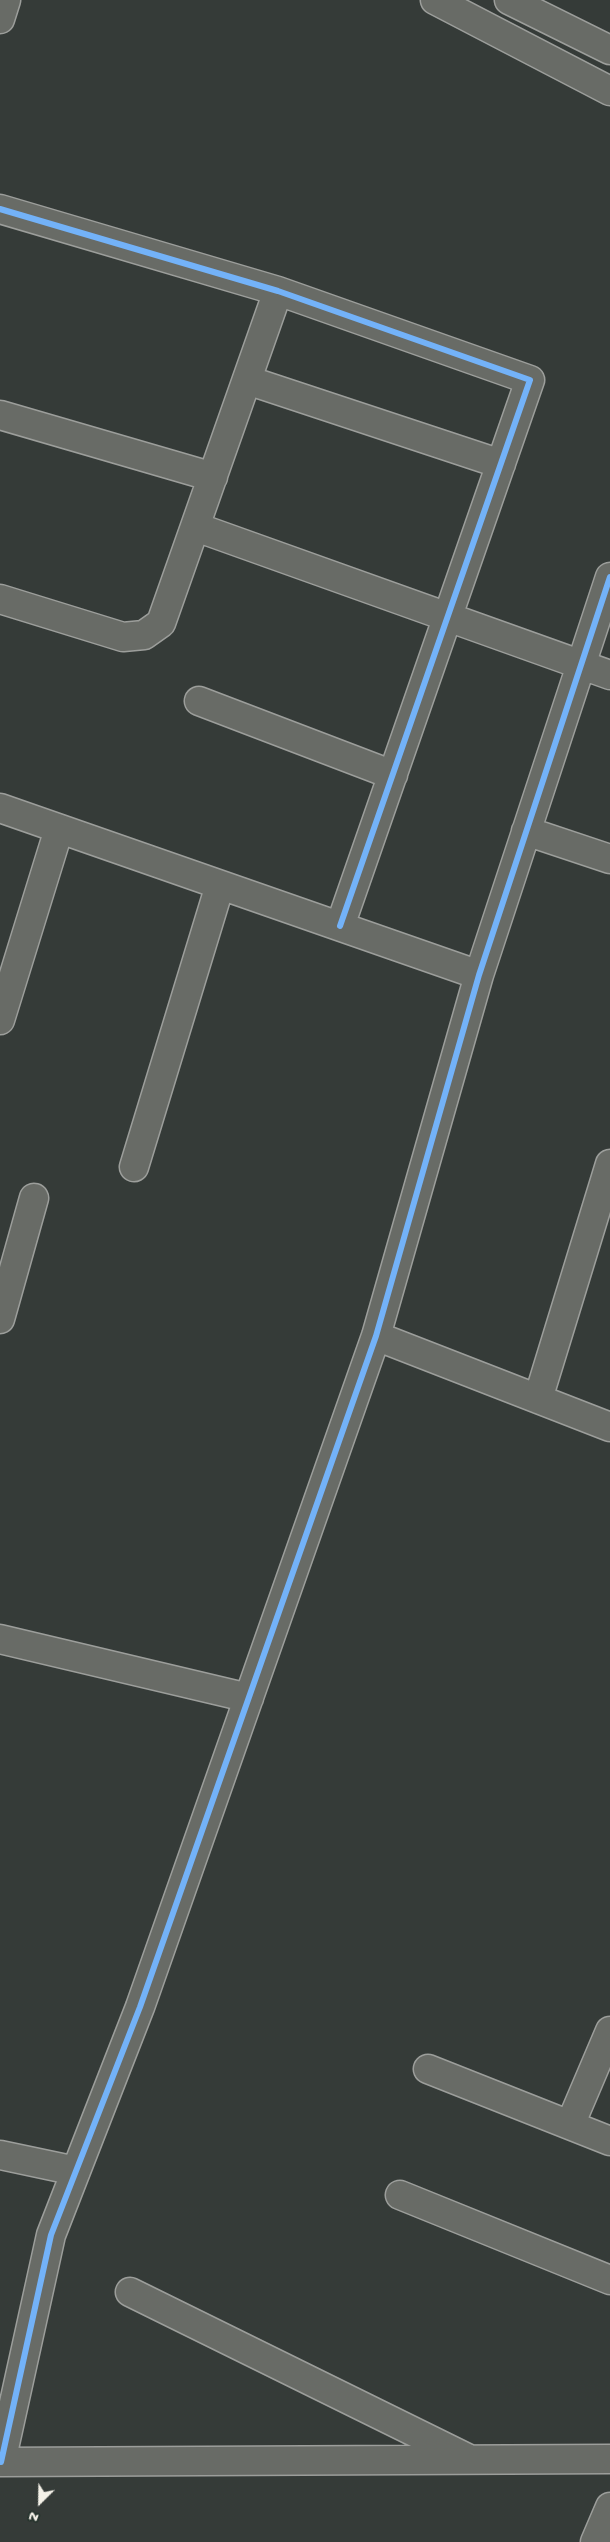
<!DOCTYPE html>
<style>
body{margin:0}
#map{position:relative;width:610px;height:2542px;overflow:hidden;background:#353b38;font-family:"Gochi Hand",sans-serif}
canvas{display:block}
.north{position:absolute;left:15px;top:2477px;width:50px;height:50px;-webkit-text-stroke:4px #26332d;paint-order:stroke;rotate:203deg;font-size:14px;font-weight:700;line-height:20px;text-align:center;color:#f4f1e8}
.north::after{content:'';display:block;margin:auto;width:18px;height:22px;background:#f4f1e8;clip-path:polygon(50% 0,100% 100%,50% 72%,0 100%)}
</style>
<div id="map">
<canvas width="610" height="2542"></canvas>
<div class="north">N</div>
</div>
<script>
const ctx = document.querySelector('canvas').getContext('2d');
ctx.lineJoin = 'round';
function stroke(path, color, width, dash) { ctx.strokeStyle = color; ctx.lineWidth = width; ctx.lineCap = dash ? 'butt' : 'round'; ctx.setLineDash(dash || []); ctx.stroke(path); }
const minor = new Path2D(`
 M435,0L610,91
 M509,0L610,50
 M0,19L6,0
 M0,209L278,291L530,380L340,926
 M247,380L501,464
 M0,415L213,477
 M196,527L610,675
 M0,599L123,637L144,635L161,623L278,291
 M199,701L393,775
 M0,808L479,975
 M526,831L610,859
 M0,1020L59,829
 M134,1167L220,885
 M0,1319L34,1198
 M376,1336L610,1427
 M538,1399L610,1164
 M0,1639L249,1698
 M428,2069L610,2141
 M570,2125L610,2031
 M0,2155L76,2171
 M400,2195L610,2280
 M130,2292L467,2458
 M0,2462L610,2459
 M1,2462L51,2235L140,2007L376,1336L479,975L610,577
 M595,2542L610,2507`);
stroke(minor, '#9c9e9b', 31);
stroke(minor, '#686b66', 28);
stroke(new Path2D(`
 M0,209L278,291L530,380L340,926
 M1,2462L51,2235L140,2007L376,1336L479,975L610,577`), '#73b2f8', 6);
</script>
